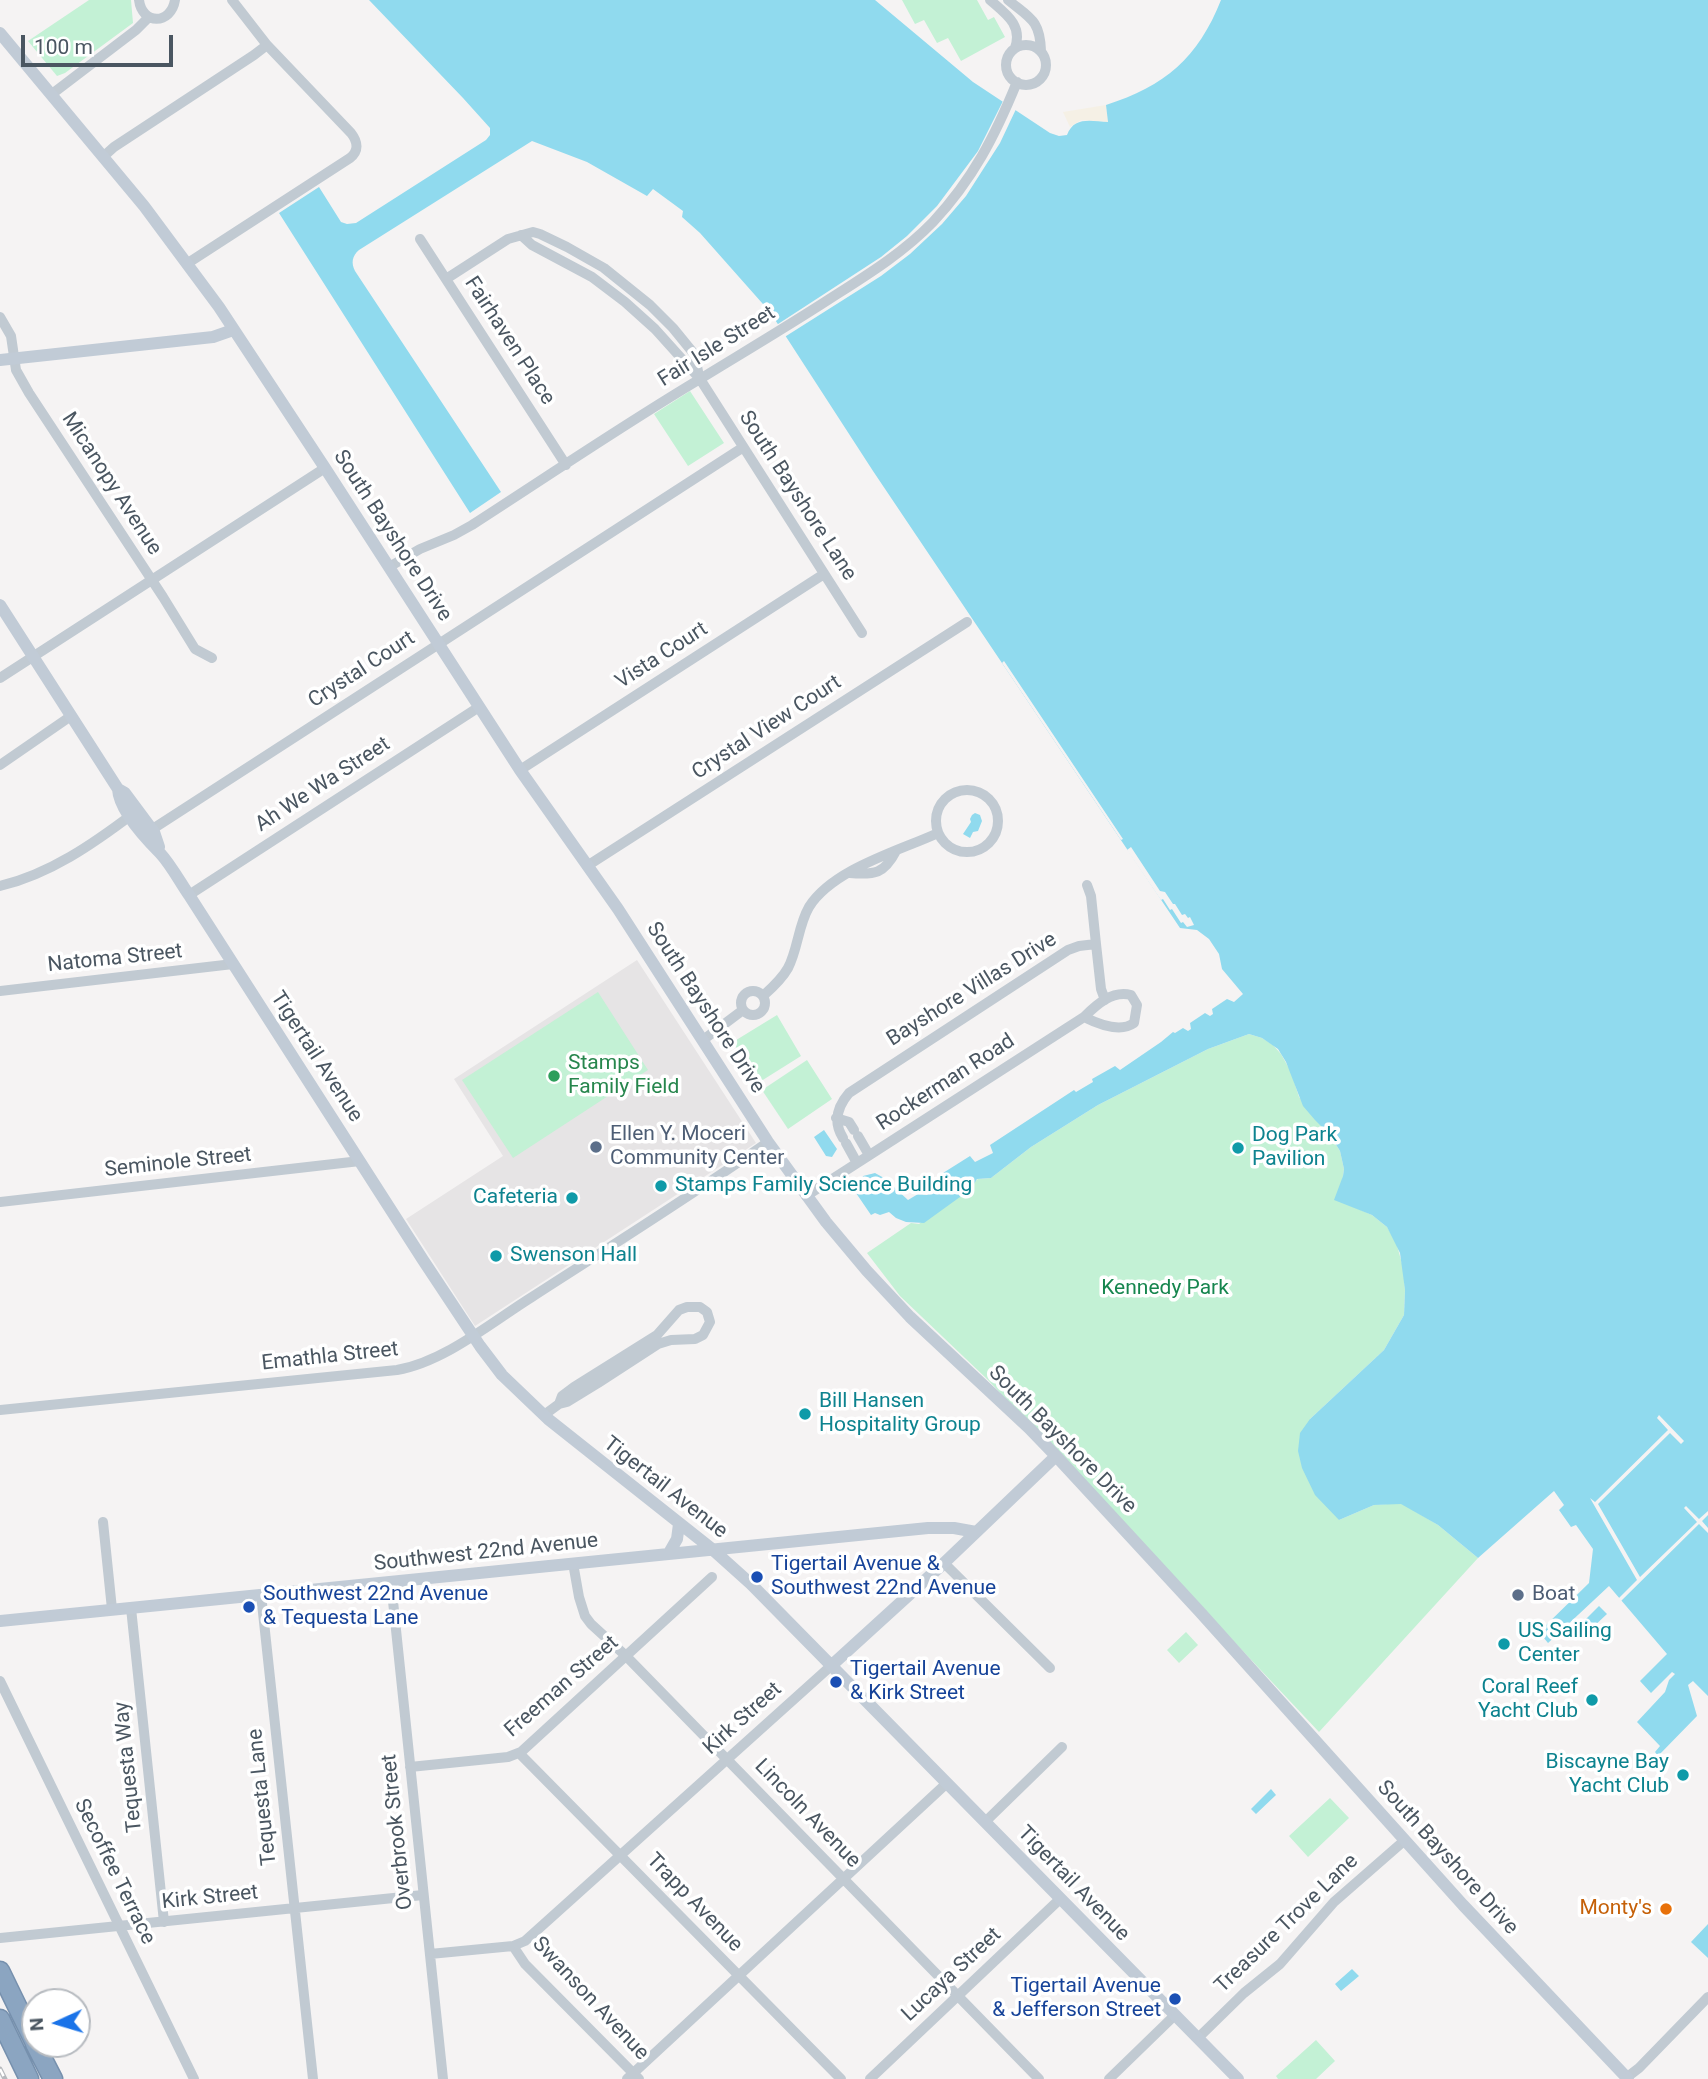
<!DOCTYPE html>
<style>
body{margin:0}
#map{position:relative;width:1708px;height:2079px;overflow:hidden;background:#f5f3f3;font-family:Roboto,sans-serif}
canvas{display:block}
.north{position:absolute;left:21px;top:1988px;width:70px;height:70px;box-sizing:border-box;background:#fff;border:2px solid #b7bbc0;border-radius:50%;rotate:266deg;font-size:19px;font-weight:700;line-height:28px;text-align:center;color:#4a5661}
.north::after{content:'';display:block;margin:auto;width:24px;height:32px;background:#1a73e8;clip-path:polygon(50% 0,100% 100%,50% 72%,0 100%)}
.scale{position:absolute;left:21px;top:35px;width:152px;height:32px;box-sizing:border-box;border:4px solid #4a5661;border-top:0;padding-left:9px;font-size:21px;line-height:24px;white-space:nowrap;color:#4a5661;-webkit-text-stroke:5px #fff;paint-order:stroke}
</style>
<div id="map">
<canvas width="1708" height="2079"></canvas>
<div class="north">N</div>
<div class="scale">100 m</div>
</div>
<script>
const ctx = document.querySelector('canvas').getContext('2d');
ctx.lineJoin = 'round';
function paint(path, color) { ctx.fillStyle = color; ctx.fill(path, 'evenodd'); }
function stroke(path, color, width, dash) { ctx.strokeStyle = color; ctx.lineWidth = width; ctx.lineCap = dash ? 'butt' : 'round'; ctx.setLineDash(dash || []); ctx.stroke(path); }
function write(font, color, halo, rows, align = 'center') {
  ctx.font = font + ' Roboto,sans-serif'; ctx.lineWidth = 7; ctx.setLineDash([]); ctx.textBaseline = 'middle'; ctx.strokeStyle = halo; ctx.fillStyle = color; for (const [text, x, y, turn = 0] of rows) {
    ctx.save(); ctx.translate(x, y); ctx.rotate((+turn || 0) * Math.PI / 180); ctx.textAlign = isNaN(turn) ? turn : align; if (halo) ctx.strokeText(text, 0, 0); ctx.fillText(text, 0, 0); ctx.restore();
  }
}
paint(new Path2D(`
 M637,960L756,1143L475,1326L406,1219L503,1156L454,1079Z`), '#e6e4e5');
paint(new Path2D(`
 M89,0H131L133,23L65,73L57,76L28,41Z
 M902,0H977L988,20L994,17L1005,37L961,61L948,38L937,43L924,20L915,24Z
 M690,391L724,443L688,466L654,414Z
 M598,992L648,1070L513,1158L462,1080Z
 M777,1015L801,1056L758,1083L733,1042Z
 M1249,1034L1262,1038L1273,1045L1281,1054L1291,1072L1299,1097L1330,1135L1340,1151L1344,1169L1342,1183L1356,1208L1372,1215L1387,1227L1396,1242L1403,1267L1405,1290L1404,1315L1384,1350L1310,1419L1339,1520L1374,1505L1401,1503L1438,1525L1478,1558L1319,1732L987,1379L900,1296L867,1253L911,1223L919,1224L978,1179L991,1178L1031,1147L1098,1105L1208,1049Z
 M807,1060L832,1099L788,1129L762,1090Z
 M1186,1632L1198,1645L1179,1663L1167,1650Z
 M1330,1798L1349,1818L1308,1857L1289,1836Z
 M1316,2040L1335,2061L1316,2079H1278L1276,2076Z`), '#c3f1d5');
paint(new Path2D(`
 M1106,105L1108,122L1081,120L1070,127L1063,112Z`), '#f5f0e5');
paint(new Path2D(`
 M369,0H875L973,82L1050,133L1059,136L1067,135C1074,116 1091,121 1108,122L1106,105C1165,86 1198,58 1221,0H1708V1696L1693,1681L1688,1685L1697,1716L1658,1756L1655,1752L1660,1746L1637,1722L1665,1692L1669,1680L1675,1674L1672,1672L1651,1693L1640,1681L1667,1654L1609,1586L1548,1643L1539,1632L1589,1583L1593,1549L1576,1525L1571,1527L1559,1510L1564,1505L1554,1491L1478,1558L1438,1525L1401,1504L1374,1505L1339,1520L1315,1495L1302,1468L1298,1451L1300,1433L1310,1419L1384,1350L1404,1315L1405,1290L1400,1253L1387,1227L1372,1215L1334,1200L1343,1176L1344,1169L1340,1151L1330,1135L1315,1120L1303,1106L1286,1062L1278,1049L1262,1038L1249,1034L1208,1049L1098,1105L1031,1147L991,1178L977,1179L971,1189L924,1223L906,1222L896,1218L889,1212L880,1215L875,1213L871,1215L856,1193L863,1176L875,1173L884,1178L908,1200L918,1194L927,1195L947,1182L943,1173L970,1156L975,1162L993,1153L990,1145L1074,1090L1076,1092L1093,1082L1092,1079L1115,1066L1120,1070L1161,1042L1173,1032L1175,1033L1183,1028L1188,1031L1191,1029L1190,1023L1205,1013L1210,1016L1213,1014L1212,1009L1227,999L1234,1002L1243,994L1222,969L1219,954L1209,939L1197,930L1180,928L873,471L770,312L700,233L682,217L683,211L653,189L647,196L587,162L532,141L359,250C352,256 351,263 355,271L501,492L470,513L279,213L319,187L341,222L347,224L356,223L486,140L490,135V128L463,98Z
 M975,813L980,815L982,821L978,831L973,832L970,838L963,834L971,822L970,819L972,815Z
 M824,1130L837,1149L832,1157L826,1156L814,1137Z
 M1599,1606L1607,1614L1591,1629L1583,1622Z
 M1271,1789L1276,1795L1256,1814L1251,1809Z
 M1708,1924V1958L1691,1942Z
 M1352,1969L1359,1976L1341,1991L1335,1984Z`), '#90daee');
paint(new Path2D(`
 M1004,99L1017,107L1000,143L966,196L942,224L910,254L881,276L783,338L775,326L881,257L907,236L937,206L978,151Z
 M1004,661L1123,839L1121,840L1002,663Z
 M1131,847L1160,891L1165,892L1173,904H1175L1182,915L1185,914L1188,918L1190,917L1194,925L1187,927L1183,922L1181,923L1172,909L1170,910L1163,899L1161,900L1127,850Z
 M1659,1415L1684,1441L1681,1444L1670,1433L1598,1504L1640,1577L1697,1522L1684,1508L1686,1506L1699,1519L1708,1511V1515L1702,1521L1708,1528V1533L1699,1524L1620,1602L1617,1600L1637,1580L1590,1498L1595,1502L1668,1430L1657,1418Z`), '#f5f3f3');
const highway = new Path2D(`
 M0,1971L35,2043
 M0,2019L29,2079
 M35,2044L53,2079`);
stroke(highway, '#7690ad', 21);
stroke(new Path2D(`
 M139,0C142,25 171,25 175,0
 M990,0C1006,14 1023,25 1015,48
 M1008,0C1030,18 1040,20 1041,51
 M1006 65a20 20 0 1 1 40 0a20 20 0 1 1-40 0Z
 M52,94L136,30L149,17
 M104,156L114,147L254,55L267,45
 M521,235L532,245L592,277L625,302L655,329L700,379L862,633
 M420,239L566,465
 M188,263L350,158C359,151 358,142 351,133L267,45L232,0
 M446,279L508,239L533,232L540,234L567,247L604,268L650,305L673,328L695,355L699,377
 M0,317L11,336L16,370L29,393L163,597L195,649L212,658
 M389,567L420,549L454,535L472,525C548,476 623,425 700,379C744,352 788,326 831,298C867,275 903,253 933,222C973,179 995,136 1017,82
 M0,678L325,468
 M0,765L71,716
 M520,770L824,574
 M936 821a31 31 0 1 1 62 0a31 31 0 1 1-62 0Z
 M148,832L742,448
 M587,866L967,622
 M850,873C875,875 884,874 896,851
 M1087,885L1091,896L1096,944
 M0,886C50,874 93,844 134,813
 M189,895L479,707
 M741 1003a12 12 0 1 1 24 0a12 12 0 1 1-24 0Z
 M0,991L233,964
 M763,996C772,988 782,979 788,968C798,949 798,926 809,907C833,869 899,851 938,833
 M703,1040L743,1010
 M836,1118L849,1122L854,1130
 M858,1136L869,1155
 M843,1138C833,1122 837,1107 849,1093L1068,950L1079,946L1096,944L1101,989L1105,1000
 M846,1143L857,1163
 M806,1196L1084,1017C1096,1005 1112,990 1131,995L1137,1005L1134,1023C1120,1033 1098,1024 1084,1017
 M0,1202L360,1161
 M0,1410L397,1370C444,1362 492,1322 532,1297C611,1246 691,1196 768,1142
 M544,1415L559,1404L567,1402L598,1383L658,1344L671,1340L695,1339L703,1335L710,1322L707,1312L700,1307H687L679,1310L657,1335L574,1387L562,1396L559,1404
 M103,1522L112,1609
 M573,1563L579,1597L585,1616L591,1624L626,1656L1039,2079
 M944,1563L1050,1668
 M391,1582L443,2079
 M261,1594L313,2079
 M131,1608L164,1922
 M0,1681L194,2079
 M519,1753L841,2079
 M410,1767L508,1757L521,1752L712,1577
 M985,1822L1062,1747
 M0,1938L423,1895
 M513,1946L525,1964L639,2079
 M430,1954L513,1946L525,1941L832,1665
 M1198,2038L1244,1993L1280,1964L1334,1902L1405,1840
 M1626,2078L1639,2068L1708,1997
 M627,2079L947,1783
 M870,2079L1060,1899
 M1109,2079L1175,2015`), '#c1cad2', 10);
stroke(new Path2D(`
 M0,33L144,206L219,307L325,468L520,770L618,909L768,1142L826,1222L867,1271L910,1317L1029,1428L1056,1456L1200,1612L1463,1905L1628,2079
 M0,360L213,337L233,330
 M0,605L118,789L125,793L154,832L159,847
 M118,789C119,810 146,839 160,853C171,865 180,882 189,895L423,1260L480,1346L502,1375L548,1419L712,1549L751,1584L1238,2079
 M669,1553L677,1539L679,1524
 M0,1621L928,1528H954L976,1532
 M832,1665L944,1563L1056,1456`), '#c1cbd6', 12);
stroke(highway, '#8ba5c1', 18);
const rail = new Path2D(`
 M0,2069L5,2079`);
stroke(rail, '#b5b8bd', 5);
stroke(rail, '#fff', 2.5, [8]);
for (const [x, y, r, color] of [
 [554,1076,7,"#2e9e5b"],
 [596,1147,7,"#5c6f8a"],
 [1238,1148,7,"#0f9aa8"],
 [661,1186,7,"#0f9aa8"],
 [572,1198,7,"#0f9aa8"],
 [496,1256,7,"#0f9aa8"],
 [805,1414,7,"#0f9aa8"],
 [757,1577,7,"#1a4fb4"],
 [1518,1595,7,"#5c6f8a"],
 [249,1607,7,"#1a4fb4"],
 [1504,1644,7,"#0f9aa8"],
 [836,1682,7,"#1a4fb4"],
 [1592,1700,7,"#0f9aa8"],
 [1683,1775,7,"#0f9aa8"],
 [1666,1909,7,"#e8710a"],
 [1175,1999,7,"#1a4fb4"]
]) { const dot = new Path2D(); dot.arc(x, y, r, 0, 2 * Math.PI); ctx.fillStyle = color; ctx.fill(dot); stroke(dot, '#fff', 2.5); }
write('21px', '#4a5661', '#fff', [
 ["Fairhaven Place",509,341,57],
 ["Fair Isle Street",717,347,-32],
 ["Micanopy Avenue",111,484,57],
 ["South Bayshore Lane",797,496,57],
 ["South Bayshore Drive",392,536,57],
 ["Vista Court",662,656,-33],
 ["Crystal Court",362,670,-33],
 ["Crystal View Court",767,728,-33],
 ["Ah We Wa Street",323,785,-33],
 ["Natoma Street",115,959,-6],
 ["Bayshore Villas Drive",972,990,-32],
 ["South Bayshore Drive",705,1008,57],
 ["Tigertail Avenue",316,1057,57],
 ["Rockerman Road",946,1083,-33],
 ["Seminole Street",178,1163,-6],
 ["Emathla Street",330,1357,-6],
 ["South Bayshore Drive",1062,1440,45],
 ["Tigertail Avenue",665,1488,38],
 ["Southwest 22nd Avenue",486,1553,-6],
 ["Freeman Street",562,1687,-41],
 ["Kirk Street",743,1719,-42],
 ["Tequesta Way",129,1767,-96],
 ["Tequesta Lane",263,1797,-96],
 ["Lincoln Avenue",807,1814,46],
 ["Overbrook Street",398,1832,-96],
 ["South Bayshore Drive",1447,1858,48],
 ["Secoffee Terrace",114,1872,64],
 ["Tigertail Avenue",1073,1884,46],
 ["Kirk Street",210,1898,-6],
 ["Trapp Avenue",694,1903,46],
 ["Treasure Trove Lane",1287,1924,-44],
 ["Lucaya Street",952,1975,-43],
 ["Swanson Avenue",590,1999,47]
]);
write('21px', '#27864d', '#fff', [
 ["Stamps",568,1064],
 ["Family Field",568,1088]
], 'left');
write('21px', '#4e5e75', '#fff', [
 ["Ellen Y. Moceri",610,1135],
 ["Community Center",610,1159],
 ["Boat",1532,1595]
], 'left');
write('21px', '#0d838f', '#fff', [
 ["Dog Park",1252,1136],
 ["Pavilion",1252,1160],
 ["Stamps Family Science Building",675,1186],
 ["Cafeteria",558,1198,"right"],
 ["Swenson Hall",510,1256],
 ["Bill Hansen",819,1402],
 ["Hospitality Group",819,1426],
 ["US Sailing",1518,1632],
 ["Center",1518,1656],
 ["Coral Reef",1578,1688,"right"],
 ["Yacht Club",1578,1712,"right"],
 ["Biscayne Bay",1669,1763,"right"],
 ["Yacht Club",1669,1787,"right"]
], 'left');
write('21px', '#17864f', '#fff', [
 ["Kennedy Park",1165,1289]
]);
write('21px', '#164399', '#fff', [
 ["Tigertail Avenue &",771,1565],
 ["Southwest 22nd Avenue",771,1589],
 ["Southwest 22nd Avenue",263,1595],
 ["& Tequesta Lane",263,1619],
 ["Tigertail Avenue",850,1670],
 ["& Kirk Street",850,1694],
 ["Tigertail Avenue",1161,1987,"right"],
 ["& Jefferson Street",1161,2011,"right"]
], 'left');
write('21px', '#c56008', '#fff', [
 ["Monty's",1652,1909]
], 'right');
</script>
